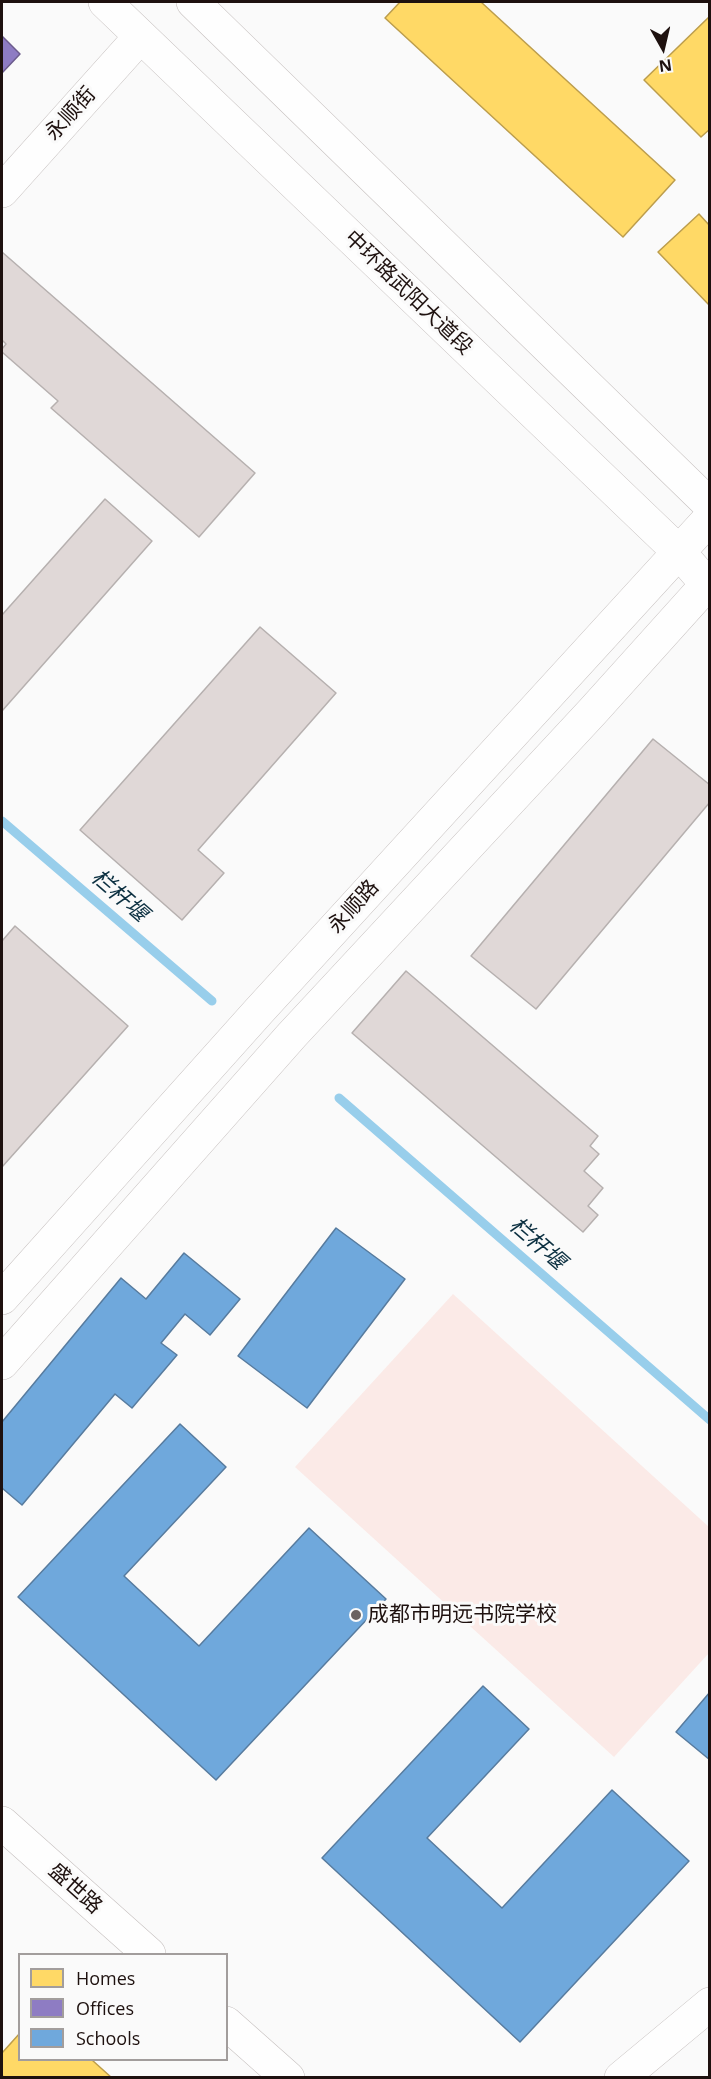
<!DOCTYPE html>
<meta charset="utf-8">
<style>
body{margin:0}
#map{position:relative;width:711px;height:2079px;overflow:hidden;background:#fafafa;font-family:"Open Sans",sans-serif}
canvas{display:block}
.frame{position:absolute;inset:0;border:3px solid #1e110f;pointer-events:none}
.legend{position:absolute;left:18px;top:1953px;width:210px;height:108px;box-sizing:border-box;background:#fafafa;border:2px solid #a29d9c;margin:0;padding:8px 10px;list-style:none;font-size:18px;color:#1e110f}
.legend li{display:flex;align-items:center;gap:12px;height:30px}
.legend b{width:30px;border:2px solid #a29d9c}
.north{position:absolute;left:633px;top:18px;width:60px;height:60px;-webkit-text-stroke:4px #fafafa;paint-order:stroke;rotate:172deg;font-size:16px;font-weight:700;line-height:24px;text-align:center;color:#1e110f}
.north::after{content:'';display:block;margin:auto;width:21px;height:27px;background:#1e110f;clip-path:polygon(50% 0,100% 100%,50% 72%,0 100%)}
</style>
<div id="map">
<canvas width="711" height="2079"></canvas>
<div class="frame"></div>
<ul class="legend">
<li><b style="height:16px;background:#ffd966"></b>Homes</li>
<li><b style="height:16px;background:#8e7cc3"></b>Offices</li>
<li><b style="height:16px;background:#6fa8dc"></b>Schools</li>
</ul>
<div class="north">N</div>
</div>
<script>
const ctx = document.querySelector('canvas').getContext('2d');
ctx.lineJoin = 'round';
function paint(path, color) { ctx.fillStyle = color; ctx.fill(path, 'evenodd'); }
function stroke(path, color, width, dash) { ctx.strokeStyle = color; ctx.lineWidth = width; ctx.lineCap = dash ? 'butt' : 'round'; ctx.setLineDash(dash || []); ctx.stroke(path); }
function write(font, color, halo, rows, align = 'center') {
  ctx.font = font + ' "Open Sans","Noto Sans SC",sans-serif'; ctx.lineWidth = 6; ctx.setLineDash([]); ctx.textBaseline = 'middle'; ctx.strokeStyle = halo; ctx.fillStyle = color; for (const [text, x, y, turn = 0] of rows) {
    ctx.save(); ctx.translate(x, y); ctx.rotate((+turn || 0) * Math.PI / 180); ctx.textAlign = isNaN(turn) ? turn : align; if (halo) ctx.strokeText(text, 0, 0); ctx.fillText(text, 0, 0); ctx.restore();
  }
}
paint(new Path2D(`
 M453,1294L709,1527V1653L614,1757L295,1467Z`), '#fbeae7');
const homes = new Path2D(`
 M400,2H481L675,180L623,237L385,18Z
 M710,16V129L701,137L644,80Z
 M699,214L710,226V306L658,252Z
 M20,2033V2060H92L112,2078H4L2,2075V2053Z`);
paint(homes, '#ffd966');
stroke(homes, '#bc9d4c', 1.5);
const offices = new Path2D(`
 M2,36L20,54L2,73Z`);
paint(offices, '#8e7cc3');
stroke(offices, '#6c5c8d', 1.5);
const schools = new Path2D(`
 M336,1228L405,1279L307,1408L238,1356Z
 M184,1253L240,1299L210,1335L185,1314L161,1343L177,1355L132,1408L115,1394L22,1505L2,1488V1422L121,1278L146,1299Z
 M180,1424L226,1467L124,1576L199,1646L309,1528L386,1599L216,1780L18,1597Z
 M483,1686L529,1729L427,1838L502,1908L612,1790L689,1861L520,2042L322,1858Z
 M710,1692V1760L676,1732Z`);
paint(schools, '#6fa8dc');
stroke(schools, '#577b9e', 1.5);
stroke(new Path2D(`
 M2,821L212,1001
 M339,1098L710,1420`), '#98ceeb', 9);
const building = new Path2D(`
 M2,252L255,473L199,537L51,408L58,401L2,352V349L6,344L2,340Z
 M105,499L152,541L2,711V615Z
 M260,627L336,693L198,850L224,873L182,920L80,830Z
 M653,739L710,785V802L536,1009L471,956Z
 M15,926L128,1026L2,1167V941Z
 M406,971L598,1136L590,1146L599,1154L584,1171L603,1188L588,1206L598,1215L583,1232L352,1033Z`);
paint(building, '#e0d8d7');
stroke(building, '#b6b0af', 1.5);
const minor = new Path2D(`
 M2,191L140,37`);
const tertiary = new Path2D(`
 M2,1823L149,1954
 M226,2023L288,2078
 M621,2078L710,2004`);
const secondary = new Path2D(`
 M2,1298L258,1012L710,518
 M2,1363L292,1035L593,711L710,581`);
const primary = new Path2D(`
 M105,2L679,552L710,588
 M193,2L710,505`);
stroke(minor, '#c5bfbe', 34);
stroke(tertiary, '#c5bfbe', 34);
stroke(secondary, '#c5bfbe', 34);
stroke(primary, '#c5bfbe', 34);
stroke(minor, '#fefefe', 33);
stroke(tertiary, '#fefefe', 33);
stroke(secondary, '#fefefe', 33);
stroke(primary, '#fefefe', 33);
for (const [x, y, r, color] of [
 [356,1615,6,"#6b6361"]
]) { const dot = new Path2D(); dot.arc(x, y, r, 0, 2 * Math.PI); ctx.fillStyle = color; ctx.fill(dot); stroke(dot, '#fafafa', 2); }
write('21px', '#1e110f', '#fafafa', [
 ["永顺街",71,114,-48],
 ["中环路武阳大道段",408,293,44],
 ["永顺路",354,907,-48],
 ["盛世路",75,1889,42]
]);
write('21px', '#1e110f', '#fafafa', [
 ["成都市明远书院学校",368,1615]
], 'left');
write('italic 22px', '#0c3041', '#fafafa', [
 ["栏杆堰",119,896,41],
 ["栏杆堰",537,1244,41]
]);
</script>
